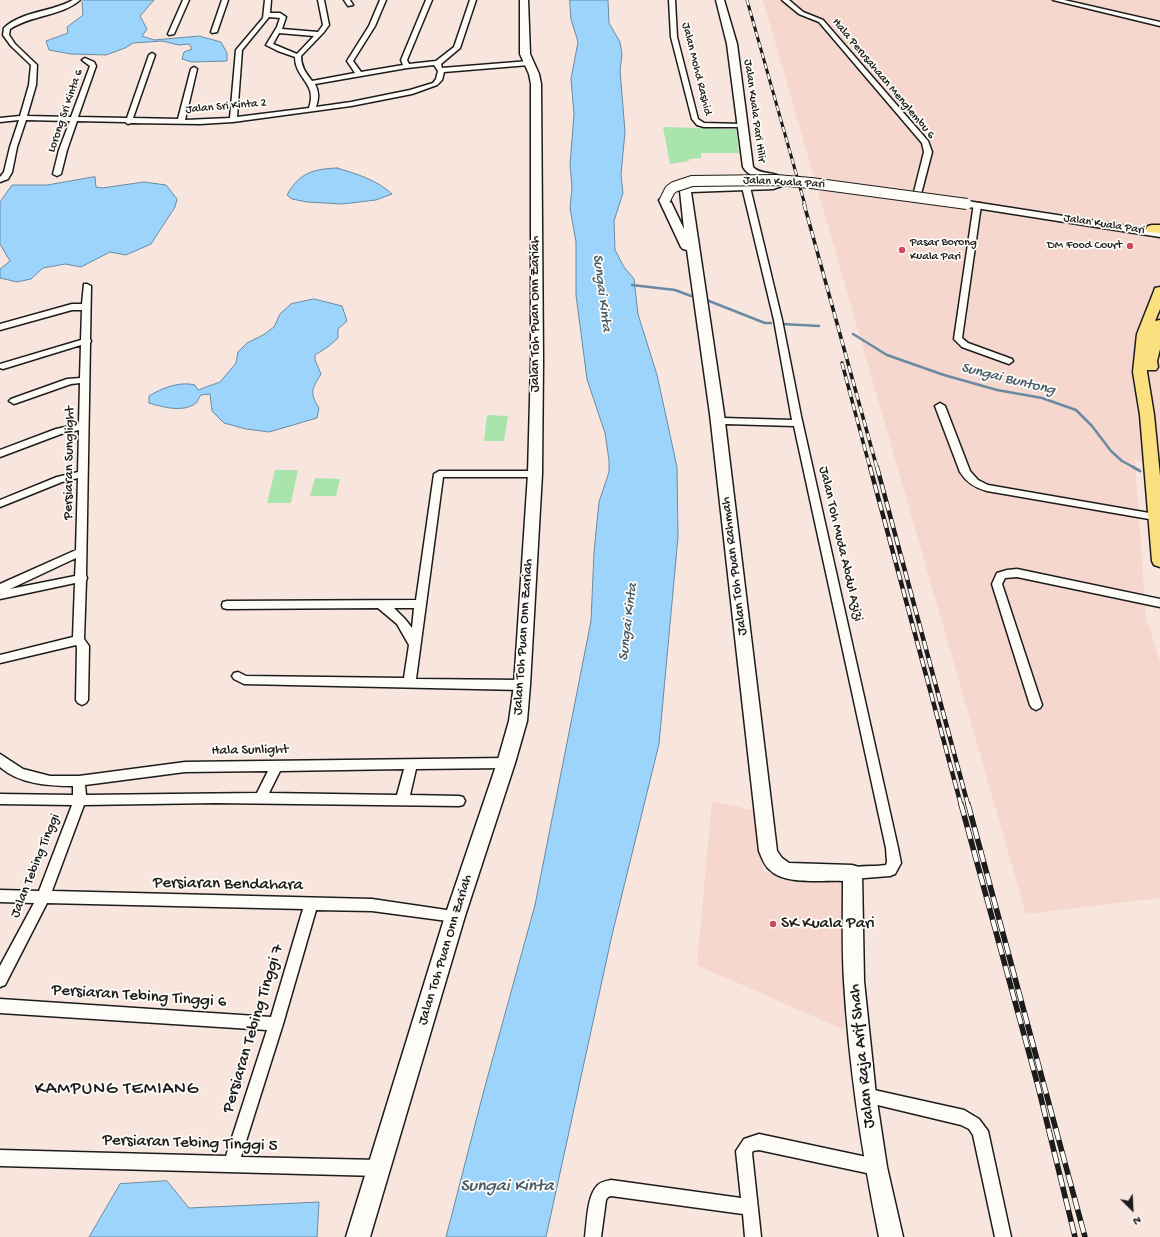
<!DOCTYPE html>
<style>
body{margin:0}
#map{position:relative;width:1160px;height:1237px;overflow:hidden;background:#f8e6de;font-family:"Gochi Hand",sans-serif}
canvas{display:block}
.north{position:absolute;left:1112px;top:1189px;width:40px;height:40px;-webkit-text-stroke:3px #fdfcf7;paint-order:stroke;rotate:156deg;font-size:11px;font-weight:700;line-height:16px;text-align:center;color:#1c1c1c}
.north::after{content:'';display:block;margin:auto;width:14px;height:18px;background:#1c1c1c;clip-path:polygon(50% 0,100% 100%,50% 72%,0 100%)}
</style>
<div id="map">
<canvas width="1160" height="1237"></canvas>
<div class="north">N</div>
</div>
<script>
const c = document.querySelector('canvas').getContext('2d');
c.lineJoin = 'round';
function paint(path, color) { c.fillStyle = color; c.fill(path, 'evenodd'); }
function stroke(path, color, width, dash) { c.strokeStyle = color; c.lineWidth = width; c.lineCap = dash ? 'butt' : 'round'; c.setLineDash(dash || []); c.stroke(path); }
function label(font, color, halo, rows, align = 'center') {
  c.font = font + ' "Gochi Hand",sans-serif'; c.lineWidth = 3.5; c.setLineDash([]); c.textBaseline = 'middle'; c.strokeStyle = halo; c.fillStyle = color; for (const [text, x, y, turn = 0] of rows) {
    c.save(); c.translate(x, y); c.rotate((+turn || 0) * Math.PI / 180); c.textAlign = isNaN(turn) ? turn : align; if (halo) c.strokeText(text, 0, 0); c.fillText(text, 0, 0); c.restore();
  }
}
paint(new Path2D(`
 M763,0h397v473l-25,-14 11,158 14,45v236l-134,16z
 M712,801l41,9 11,62 82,11 -2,147 -147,-65z`), '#f5d7cd');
paint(new Path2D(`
 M663,127l73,2 3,24h-38v5l-12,1v2l-19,3z
 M487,415l21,1 -4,25h-20z
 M275,470h23l-7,33h-24z
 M315,478l25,1 -4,17h-26z`), '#a8e4ab');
const water = new Path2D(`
 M84,0h70l-14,16 7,13 -5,7 12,4 45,-4 22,6 6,11v8l-35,1 -10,-3 2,-7 8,-3 -3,-5 -10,1 -17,-4 -29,2 -8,5 -19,7 -35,-1 -22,-4 -3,-9 22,-8 -1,-6 16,-12 -1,-13z
 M570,0h38l1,23 11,19 2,13 -2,15 5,62 -4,42 2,19 -9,28 1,29 9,17 10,12 4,35 19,61 20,92 1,70 -19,207 -47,191 -66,302h-100l38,-147 51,-185 56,-284 3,-69 5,-50 10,-30v-12l-4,-27 -18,-54 -11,-84v-53l-6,-34 2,-21 -2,-22 4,-51 -3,-35 7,-37 -7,-23z
 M337,168c20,6 40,12 55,26l-16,6 -34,4 -35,-2 -15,-3 -5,-4c12,-22 26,-26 50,-27z
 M95,177l1,10 6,1 42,-6 22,3 11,14 -2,8 -24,37 -25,11 -16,-3 -29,15 -16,-3 -22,4 -12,11 -14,3 -17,-4v-9l10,-8 -10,-17v-42l12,-17h35z
 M314,299l28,7 5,15 -9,8v9l-9,8 -14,9v5l6,14c-9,15 -12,18 -2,34l-2,10 -48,14 -23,-3 -22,-6 -12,-12 -2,-17 -9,1c-2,2 -3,6 -5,8 -12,10 -34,4 -47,0v-7c13,-8 31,-15 46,-11l3,5 22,-8 16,-19 2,-11 9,-9 16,-8 11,-8 6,-13 11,-10z
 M167,1181l22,27 130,-6 -2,35h-228l31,-53z`);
paint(water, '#9cd4fc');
stroke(water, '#698aa2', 1);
stroke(new Path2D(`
 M632,285l43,5 16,6
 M709,301l56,22h6
 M783,324l36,2
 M853,334l34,21 57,20 53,15 45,8 34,12 16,16 19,25 11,10 13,7`), '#698aa2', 2.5);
stroke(new Path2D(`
 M1133,467l7,4`), '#698aa2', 3);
const street = new Path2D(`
 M73,0h7c-18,16 -49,15 -70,29l-1,6 6,9 22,21 -1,20 -9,31 44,1 19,-51 -8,-6 3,-2 9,4 2,4 -18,51 49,1 22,-63 3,-2 3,2 -22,63 45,1 13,-50 3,-2 3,2 -12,51 45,-2 6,-68 27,-32 2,-18h6l-1,13h10l6,4 -4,12 36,3 5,-7 -5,-25h6l5,25 -5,7 -23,24c0,11 5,17 11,25l43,-8 -8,-12 22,-35 11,-26h6l-11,26 -22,35 8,11 42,-7 -2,-5 25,-60h6l-25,60 2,4 27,-3 18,-14 16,-47h6l-16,48 -19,16 1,4 87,-7 3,2 -3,2 -85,7 -2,8 -5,5 -25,9 -61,12 -118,16 -33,2 -69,-1 -3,1 -3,-2 -48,-1 -10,29 -6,24 -4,2 -4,-2 6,-24 11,-29 -44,-1 -9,27 -5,25 -4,7 -8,3v-5l4,-5 6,-25 9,-27 -19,2v-4l20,-2 9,-31 2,-20 -20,-19 -8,-11 1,-7c18,-17 48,-16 69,-28zM269,17l11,1 -3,9 -11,18 12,6 17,6c0,22 23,26 14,51l-72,9 5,-67zM279,33l35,3 -17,18 -24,-10zM434,65l4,6 -2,8 -3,4 -23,7 -59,12 -35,5c3,-9 3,-15 -1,-23l92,-16z
 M183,0h6l-15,34 -5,1 -1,-1z
 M222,0h6l-11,32 -5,1 -1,-1z
 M344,0h6l3,5 -5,1z
 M669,0h6l2,37 21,82 6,4 38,1 3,2 -1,1h-40l-7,-2 -5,-6 -21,-82z
 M782,0h7l14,12 20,8 105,121 4,11 -11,42h-3l-4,-2 10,-40 -2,-9 -103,-121 -20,-8z
 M1053,0h11l96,22v4z
 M743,185h6l1,2 32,133 19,96 97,432 3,15 -6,11 -5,2 -38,3 -5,-2 -2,-4 2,-4c12,-4 26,-2 39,-4l1,-3 -1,-14 -92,-422 -68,-2 -8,3 -5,-3 11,-6 68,2 -18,-100 -32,-133z
 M974,203h6l1,2 -19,133 6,5 44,16 1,2 -4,3 -47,-17 -8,-8z
 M84,284h3l4,2 -1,53 1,2 -1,2 -4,232 1,3 -1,3 -2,58 5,7 -1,54 -2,3 -4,2 -4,-2 -2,-3 1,-53 -1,-2 -76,18v-8l73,-18 2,-54 -75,16v-15l76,-34 2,-72 -16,4 -62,25v-7l57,-23 21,-5 1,-42 -18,4 -61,23v-7l56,-21 23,-5 1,-41 -9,1 -57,20 -5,-3 2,-2 56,-20 13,-1 1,-33 -78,24 -3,-1v-4l81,-24 1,-30h-10l-72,20v-6l72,-20h10zM76,558l-1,18 -65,13z
 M940,403l5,3 25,65 8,9 10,5 167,29 4,1 1,2 -5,3 -168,-29c-12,-3 -20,-8 -27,-19l-25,-66z
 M439,471h96l5,3 -5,3h-92l-27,202 106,1 4,2 2,3 -2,3 -4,2 -278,-6 -10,-5 -2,-3 2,-3 4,-1 8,4 158,2 5,-33 -12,-21 -19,-16 -151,1 -4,-1 -1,-3 1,-3 4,-1 189,-1 18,-126zM394,608h20l-2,20 -7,-9z
 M1017,569l143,30v8l-143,-30 -12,1 -3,6 40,121 -2,3 -4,2 -4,-2 -2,-3 -38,-121 5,-11 10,-3z
 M0,754l23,15 27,7h29l106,-14 321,-4 4,1 2,4 -2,4 -4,1 -90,1 -6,26 49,1 4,1 2,4 -2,4 -4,1 -244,-3 -131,2 -32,86 320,8 88,13 2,4 -2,4 -5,2 -83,-11 -56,-1 -33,114 -42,133 138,3 5,3 3,5 -3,5 -5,3 -379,-10v-16l226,6 41,-126 -267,-17v-14l271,18 32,-108 -256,-6 -42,82 -5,2v-21l34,-63 -34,-1v-12l39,1 33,-86 -72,-1v-10l73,1v-9c-24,0 -54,-2 -73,-19zM404,769l-7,26 -128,-2 11,-22zM268,771l-11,22 -171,2 -1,-10 100,-13z
 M865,1088l99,22 15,9 9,12 23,106h-16l-22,-102 -4,-6 -8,-4 -96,-23 -5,-2 -2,-5 2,-5z
 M759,1134l117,25 5,3 3,5 -3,5 -5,3 -117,-25 -6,1 -1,2 9,84h-16l-2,-23 -132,-18 -3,1 -2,3 -5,37h-16c2,-14 2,-41 12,-51 3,-4 9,-5 14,-6l130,18 -5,-47 8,-12z`);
const secondary = new Path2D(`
 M520,0h8l2,54 9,20 2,10 2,278 -1,112 -12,211 -3,36 -12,42 -50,153 -95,321h-24l99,-321 52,-153 12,-42 5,-36 14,-211 3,-112v-278l-2,-10 -9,-20z
 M716,0h8l13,44 16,123c8,9 23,3 31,13l-2,6 -9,3 -82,3 33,222 53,437 5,7 7,5 63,2 7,2 3,6 2,108 12,114 11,72 16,70h-24c-17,-84 -30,-169 -35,-256 -2,-33 -1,-67 -1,-100 -20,-1 -59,4 -73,-11 -6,-5 -8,-12 -11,-19l-49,-437 -23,-164 -4,-1 -2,-2 -22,-47 2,-2h8l15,31 -4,-38c10,-14 74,-5 93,-9 -4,-7 -21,0 -30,-15l-16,-123z
 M967,201l193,30v6l-197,-31 -2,-2z`);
const primary = new Path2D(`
 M1152,225h8v8l-12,-1 -2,-3 2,-3z
 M1160,287v22l-5,12 5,-1v29l-3,12 1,6 -2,3h-9v2l7,43 6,61v91l-6,-2 -2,-4 -12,-146 -7,-43 4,-38 17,-43 1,-3z`);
stroke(street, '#1c1c1c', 3);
stroke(secondary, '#1c1c1c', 3);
stroke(primary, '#1c1c1c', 3);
paint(street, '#fdfcf7');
paint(secondary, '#fdfcf7');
paint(primary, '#fbe080');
const railFar3 = new Path2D(`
 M747,0l58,205`);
const railFar2 = new Path2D(`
 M804,204l73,264
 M842,363l28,105`);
const railFar1 = new Path2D(`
 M870,467l91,338
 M877,467l91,338`);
const rail = new Path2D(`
 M961,804l77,282 37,151
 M968,804l117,433`);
stroke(railFar3, '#1c1c1c', 3);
stroke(railFar2, '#1c1c1c', 3.5);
stroke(railFar1, '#1c1c1c', 4.5);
stroke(rail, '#1c1c1c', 5.5);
stroke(railFar3, '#fdfcf7', 2, [5.5]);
stroke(railFar2, '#fdfcf7', 2.5, [7]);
stroke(railFar1, '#fdfcf7', 3, [9]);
stroke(rail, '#fdfcf7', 4, [12]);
const secondaryBridge = new Path2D(`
 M665,200l5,-10 4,-3 18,-6 84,-1 35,3 156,21`);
stroke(secondaryBridge, '#1c1c1c', 12, []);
stroke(secondaryBridge, '#fdfcf7', 10);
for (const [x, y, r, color] of [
 [1130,246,4,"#d1495b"],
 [902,250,4,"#d1495b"],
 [773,924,4,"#d1495b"]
]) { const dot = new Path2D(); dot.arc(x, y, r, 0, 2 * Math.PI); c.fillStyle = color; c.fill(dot); stroke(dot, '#fdfcf7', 1.5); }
label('12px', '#1c1c1c', '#fdfcf7', [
 ["Jalan Mohd Rashid",696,69,76],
 ["Hala Perusahaan Menglembu 6",883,79,50],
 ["Jalan Sri Kinta 2",226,107,-5],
 ["Lorong Sri Kinta 6",66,111,-71],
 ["Jalan Kuala Pari Hilir",754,111,82],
 ["Jalan Kuala Pari",784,183,3],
 ["Jalan Kuala Pari",1104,225,9]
]);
label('12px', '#1c1c1c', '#fdfcf7', [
 ["Pasar Borong",910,243],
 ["Kuala Pari",910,257],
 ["DM Food Court",1122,246,"right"]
], 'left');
label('14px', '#1c1c1c', '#fdfcf7', [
 ["Jalan Toh Puan Onn Zariah",536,314,-90],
 ["Persiaran Sunglight",70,463,-89],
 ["Jalan Toh Muda Abdul Azizi",840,544,77],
 ["Jalan Toh Puan Rahmah",735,566,-97],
 ["Jalan Toh Puan Onn Zariah",524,637,-86],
 ["Hala Sunlight",250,751,-1],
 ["Jalan Tebing Tinggi",36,866,-68],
 ["Jalan Toh Puan Onn Zariah",446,950,-73]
]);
label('italic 15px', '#495c6a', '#fdfcf7', [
 ["Sungai Kinta",601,293,83],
 ["Sungai Buntong",1008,380,14],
 ["Sungai Kinta",629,622,-83]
]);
label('17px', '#1c1c1c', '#fdfcf7', [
 ["Persiaran Bendahara",228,885,1],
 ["Persiaran Tebing Tinggi 6",139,997,4],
 ["Persiaran Tebing Tinggi 7",254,1029,-73],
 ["Jalan Raja Arif Shah",863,1056,-96],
 ["Persiaran Tebing Tinggi 5",190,1144,2]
]);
label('17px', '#1c1c1c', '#fdfcf7', [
 ["SK Kuala Pari",781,924]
], 'left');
c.letterSpacing = '1px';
label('18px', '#1c1c1c', '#fdfcf7', [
 ["KAMPUNG TEMIANG",117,1090]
]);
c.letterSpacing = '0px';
label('italic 18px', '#495c6a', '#fdfcf7', [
 ["Sungai Kinta",507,1187]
]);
</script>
